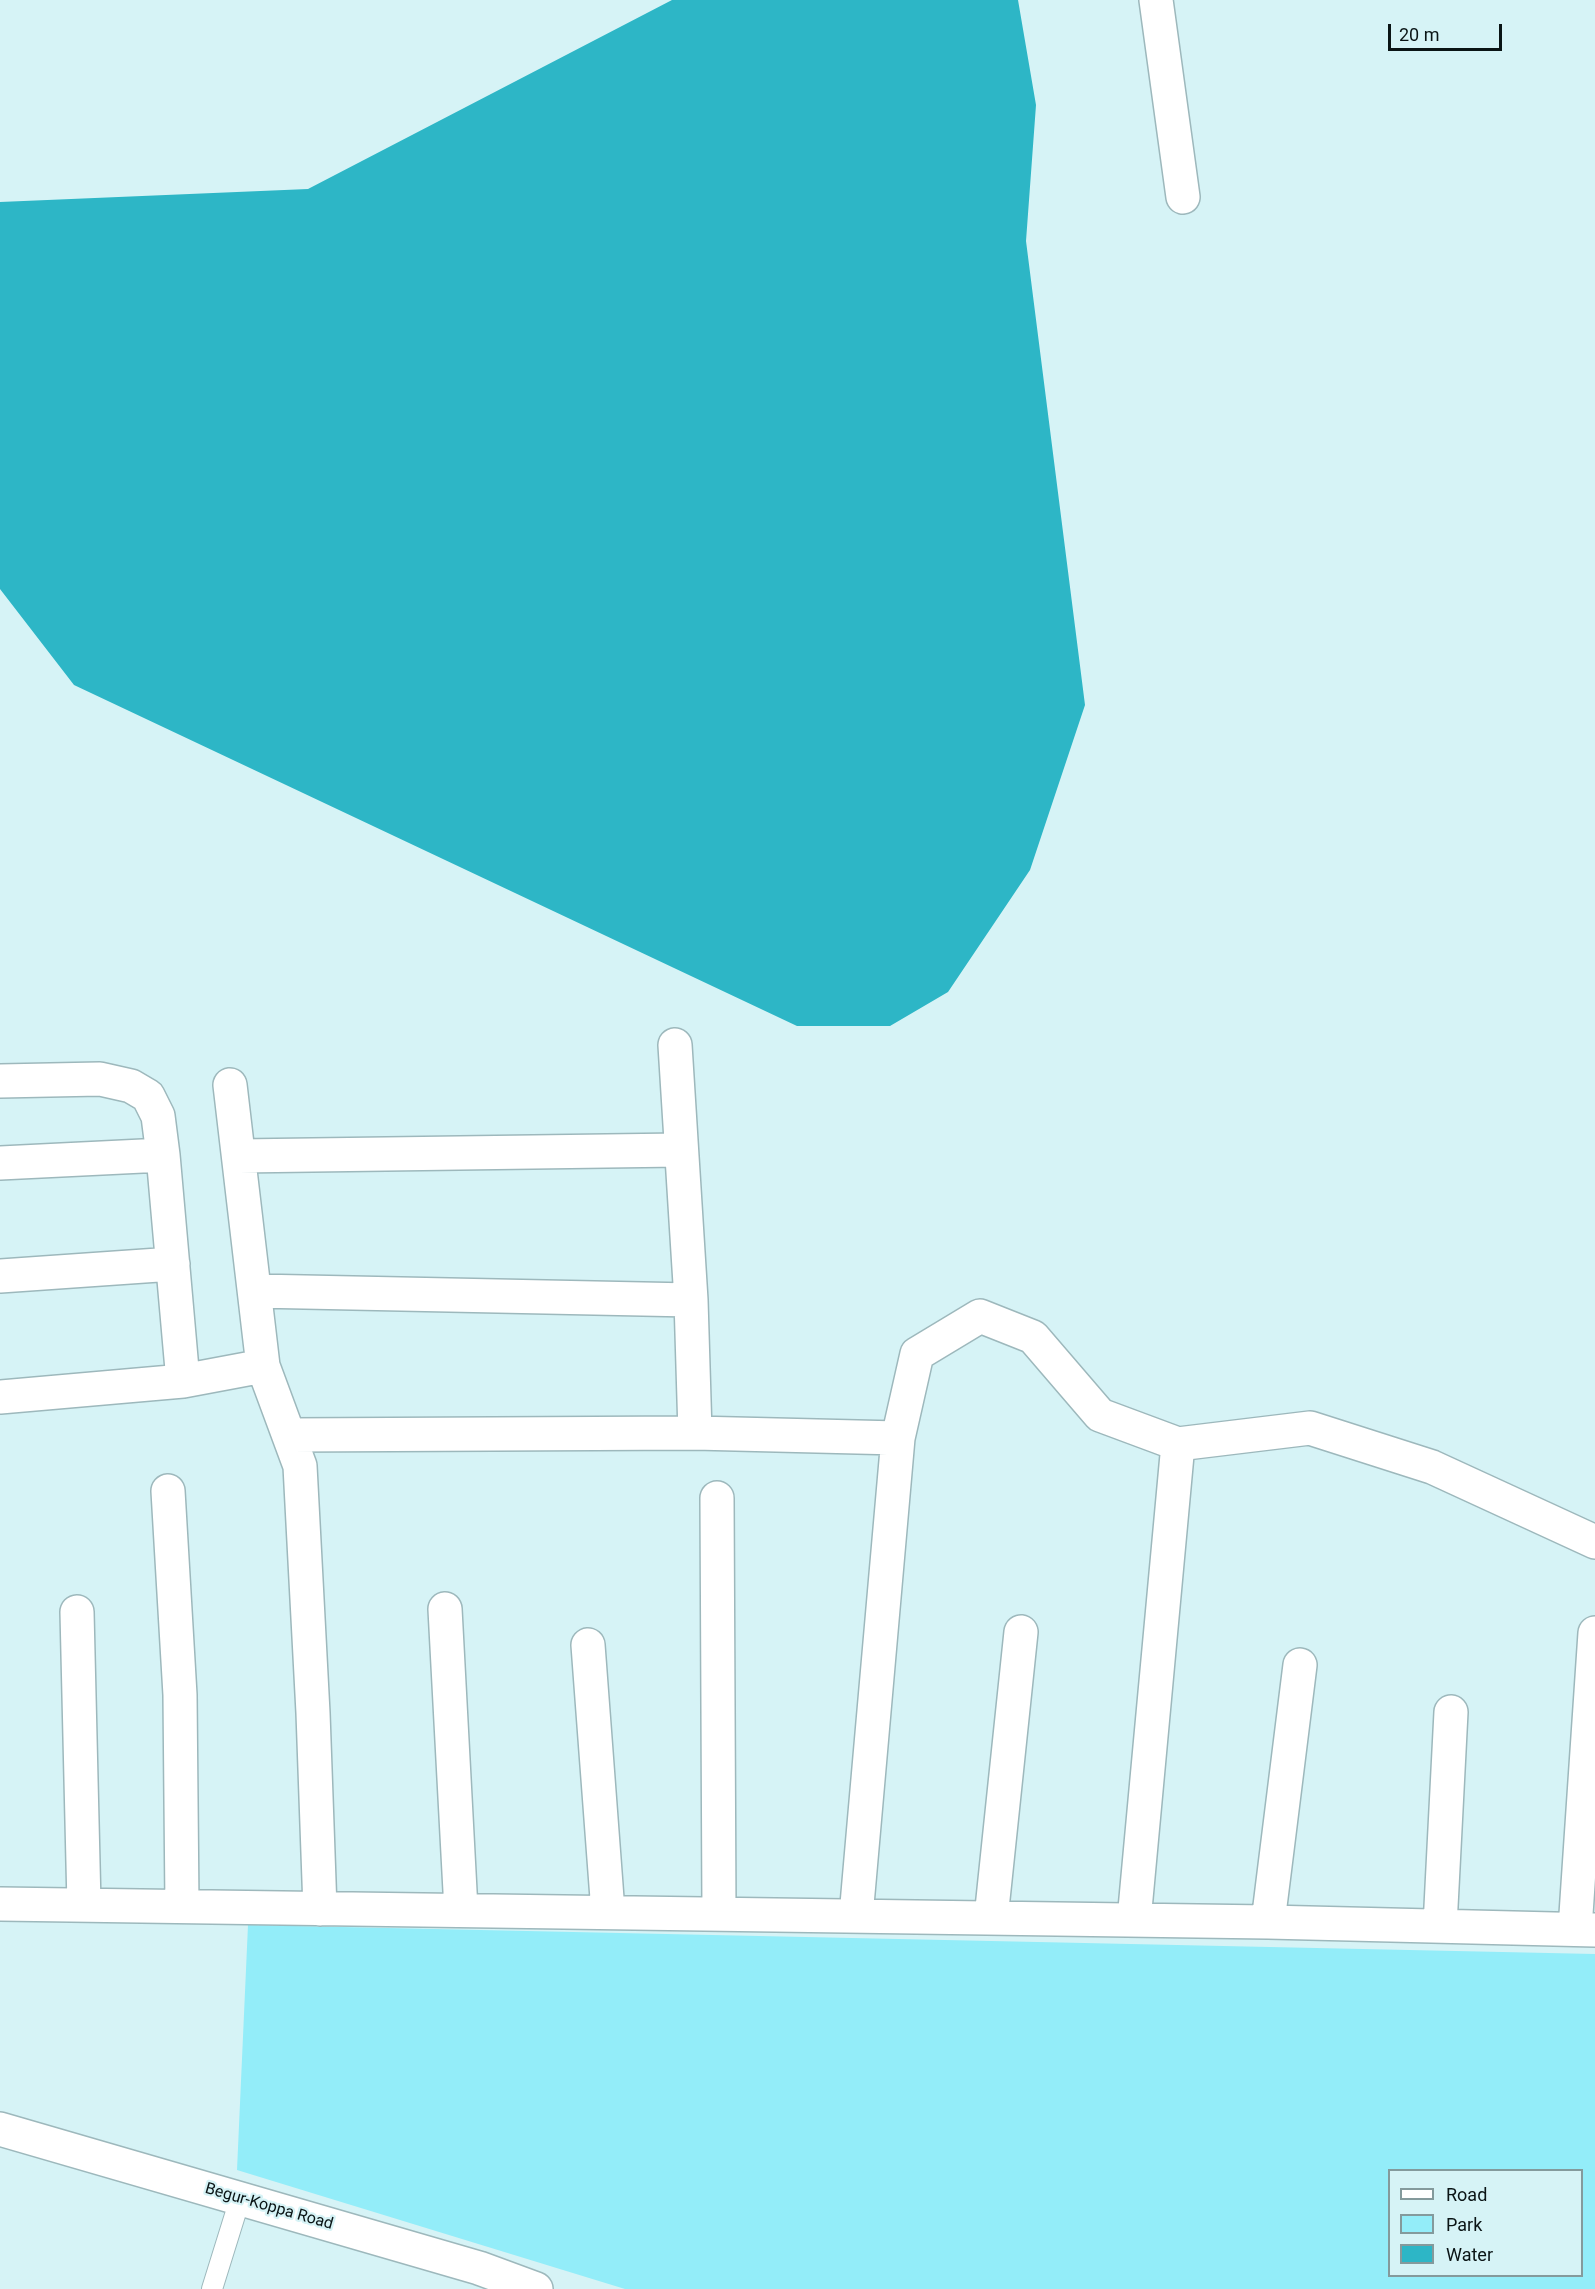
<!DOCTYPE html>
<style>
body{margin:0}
#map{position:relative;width:1595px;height:2289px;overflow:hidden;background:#d6f3f6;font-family:Roboto,sans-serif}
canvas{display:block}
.legend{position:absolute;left:1388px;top:2169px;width:195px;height:108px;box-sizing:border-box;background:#d6f3f6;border:2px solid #849a9c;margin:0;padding:8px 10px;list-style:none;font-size:18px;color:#0a1415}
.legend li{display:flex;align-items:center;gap:12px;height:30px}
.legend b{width:30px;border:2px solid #849a9c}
.scale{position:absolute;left:1388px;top:24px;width:114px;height:27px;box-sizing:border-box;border:3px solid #0a1415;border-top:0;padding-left:8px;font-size:18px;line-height:21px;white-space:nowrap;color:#0a1415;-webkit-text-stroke:4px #d6f3f6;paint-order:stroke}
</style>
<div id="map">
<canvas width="1595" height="2289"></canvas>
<ul class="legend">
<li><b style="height:8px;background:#fff"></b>Road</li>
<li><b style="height:16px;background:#93edf9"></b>Park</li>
<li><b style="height:16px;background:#2db6c6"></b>Water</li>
</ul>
<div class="scale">20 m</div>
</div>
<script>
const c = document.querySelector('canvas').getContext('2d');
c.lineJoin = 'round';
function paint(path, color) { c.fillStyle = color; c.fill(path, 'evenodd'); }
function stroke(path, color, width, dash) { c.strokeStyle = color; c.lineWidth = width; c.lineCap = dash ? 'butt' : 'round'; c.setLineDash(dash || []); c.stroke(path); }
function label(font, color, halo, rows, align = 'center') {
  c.font = font + ' Roboto,sans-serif'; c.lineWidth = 4.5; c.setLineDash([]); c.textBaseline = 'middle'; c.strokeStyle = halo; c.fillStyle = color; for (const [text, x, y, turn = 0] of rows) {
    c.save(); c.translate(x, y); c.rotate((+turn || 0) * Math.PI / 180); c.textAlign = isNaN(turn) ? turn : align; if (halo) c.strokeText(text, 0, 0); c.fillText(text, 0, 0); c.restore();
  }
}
paint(new Path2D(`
 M248,1925l1347,29v335h-970l-388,-119zM1390,2170h192v106h-192z`), '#93edf9');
paint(new Path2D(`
 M672,0h346l18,105 -10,136 59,464 -55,165 -82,122 -58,34h-93l-723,-341 -74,-96v-387l308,-13z`), '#2db6c6');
const service = new Path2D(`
 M212,2289l28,-90`);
const minor = new Path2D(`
 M1156,0l27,197
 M675,1045l16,255 4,133
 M0,1081l100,-2 31,7 17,10 10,20 5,39 20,226
 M230,1085l33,281 37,100 13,247 7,196
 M239,1156l441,-6
 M0,1163l163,-8
 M0,1276l173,-12
 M256,1291l435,9
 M0,1397l183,-16 80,-15
 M291,1435l404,-2 203,5 19,-84 63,-38 53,21 67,78 78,29 132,-16 122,39 163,75
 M168,1491l12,204 2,211
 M717,1498l2,416
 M445,1609l16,301
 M77,1612l7,293
 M588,1645l20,267
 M0,1904l1268,18 327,8
 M856,1916l42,-478
 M991,1918l30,-286
 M1134,1920l44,-476
 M1268,1922l32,-257
 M1440,1926l11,-214
 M1575,1929l20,-296`);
const secondary = new Path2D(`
 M0,2129l479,139 57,21`);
stroke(service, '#9db8bc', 22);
stroke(minor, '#9db8bc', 36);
stroke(secondary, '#9db8bc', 36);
stroke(service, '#fff', 20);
stroke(minor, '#fff', 33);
stroke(secondary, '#fff', 33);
label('16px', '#0a1415', '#d6f3f6', [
 ["Begur-Koppa Road",269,2207,16]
]);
</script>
